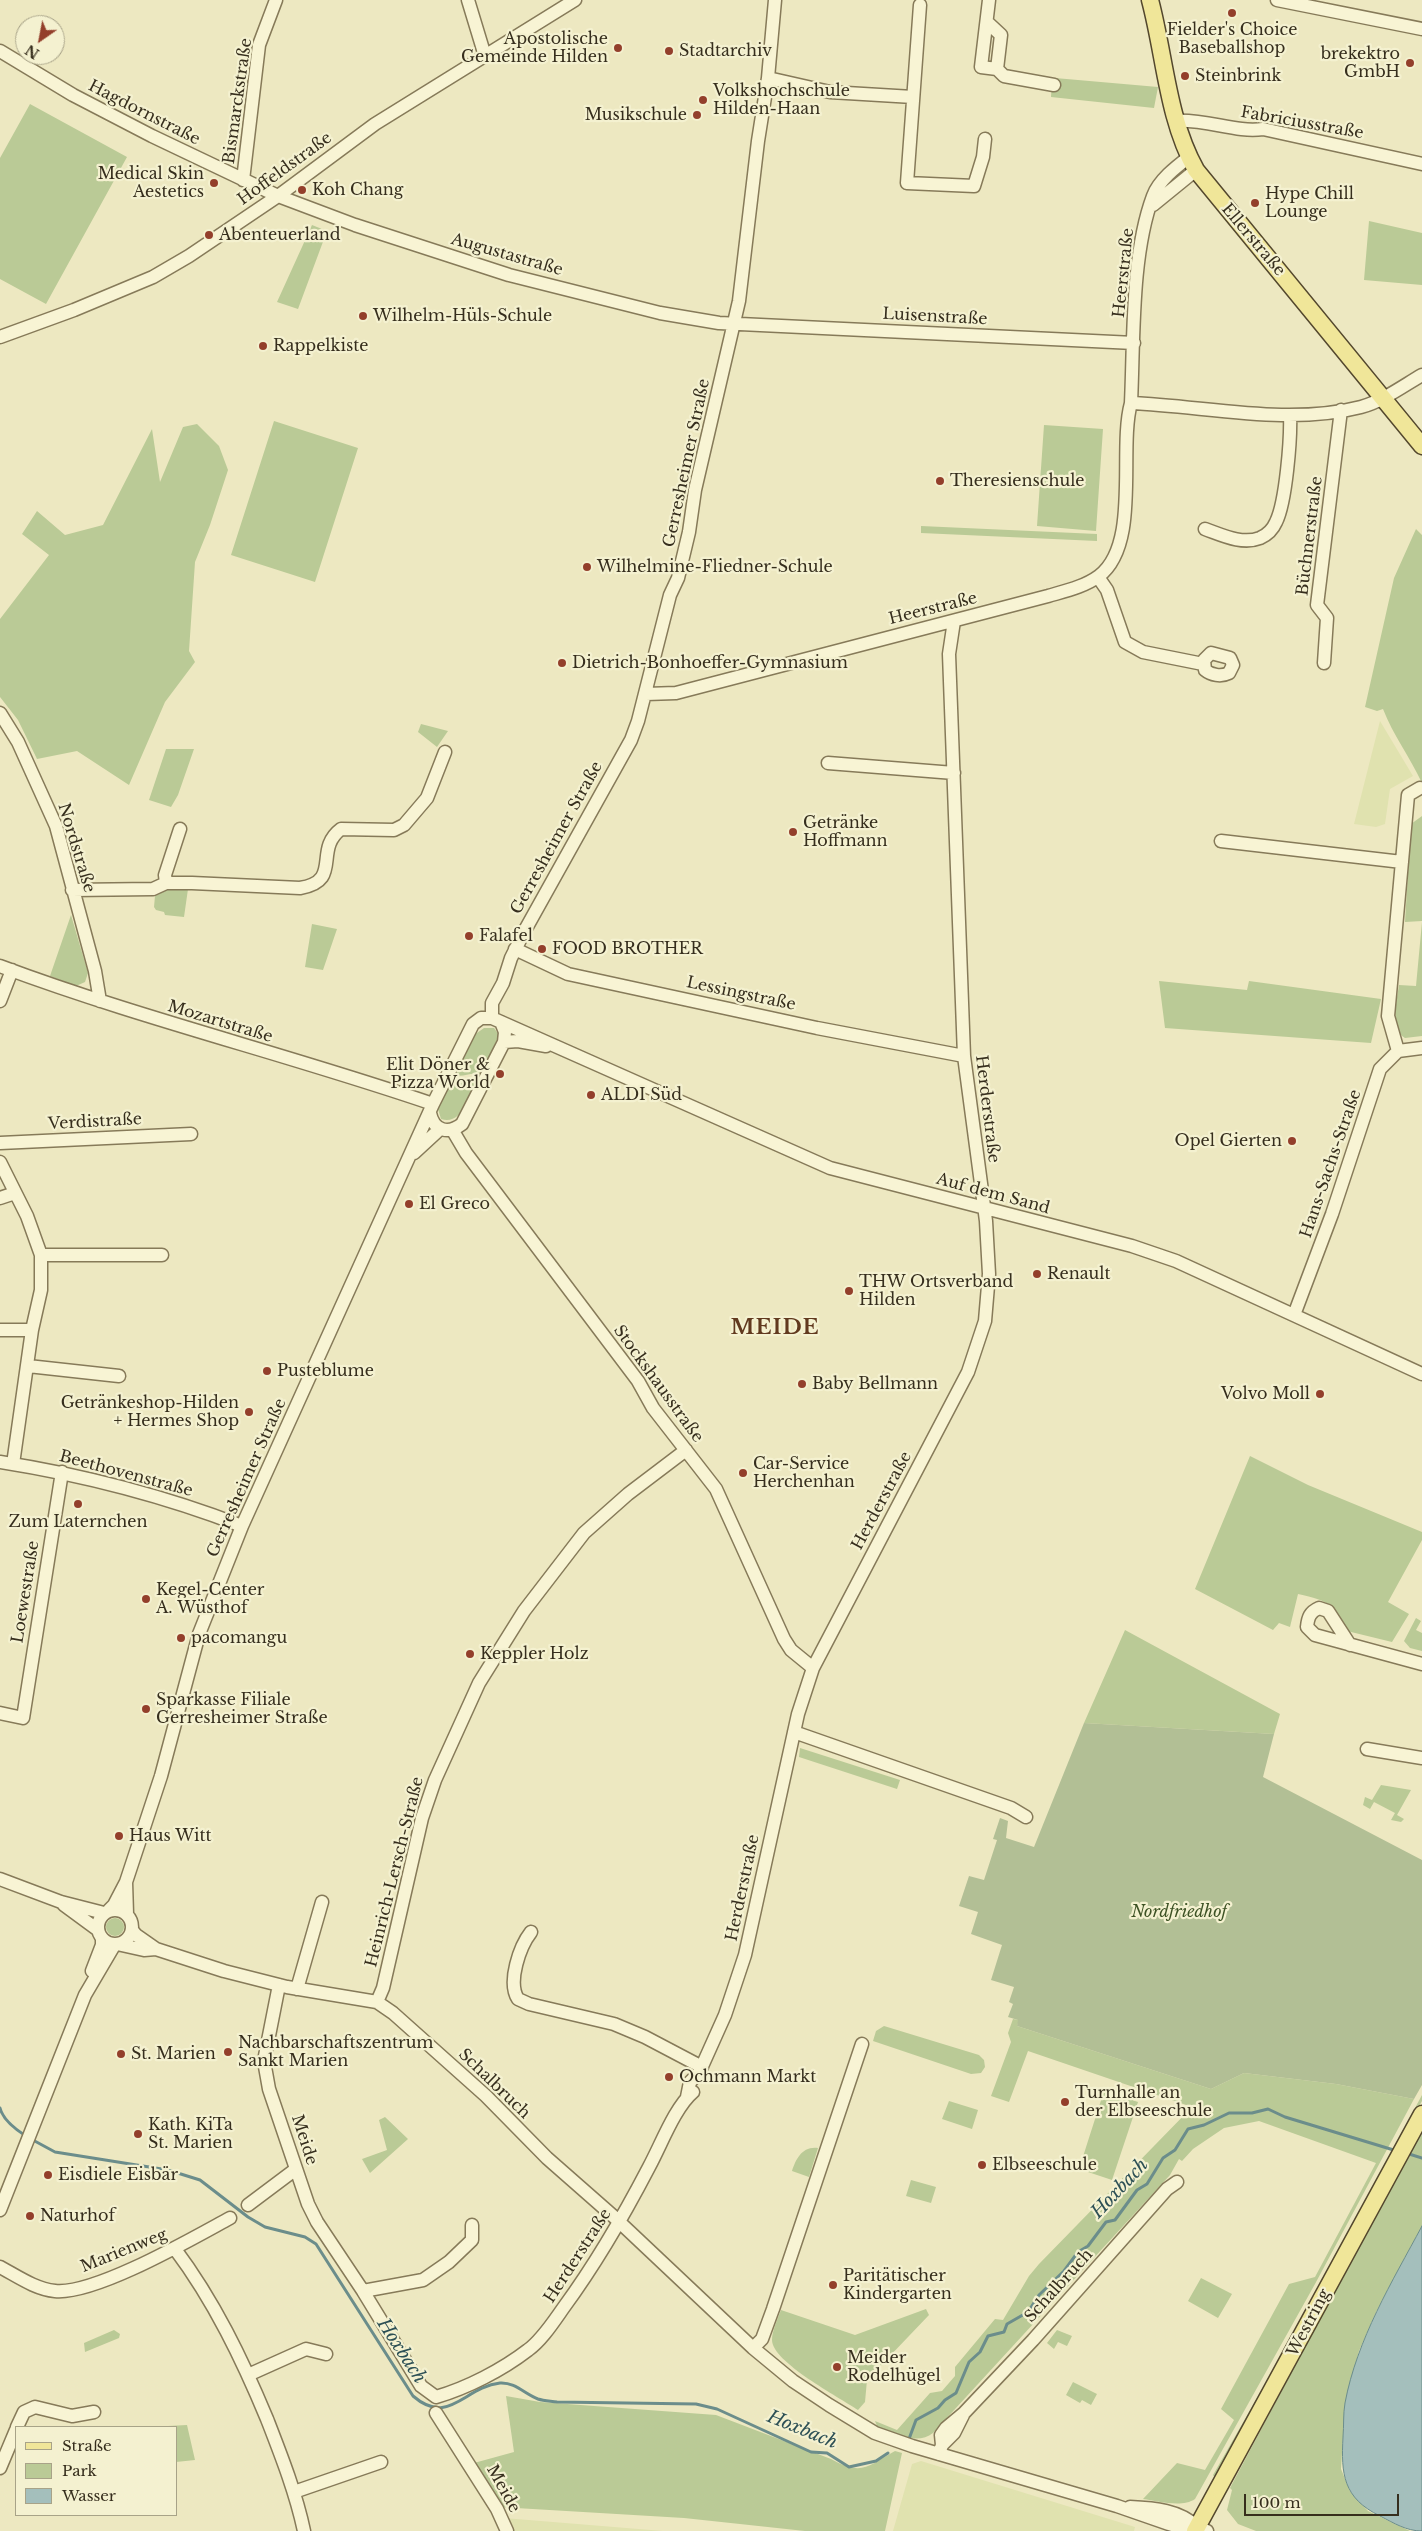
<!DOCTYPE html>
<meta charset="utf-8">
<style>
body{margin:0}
#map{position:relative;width:1422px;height:2531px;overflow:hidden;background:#ede8c1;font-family:"Libre Baskerville",serif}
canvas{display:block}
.legend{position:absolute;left:15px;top:2426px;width:162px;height:90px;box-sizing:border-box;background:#f4f1d0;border:1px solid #a8a388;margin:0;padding:6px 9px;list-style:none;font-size:15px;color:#362e1d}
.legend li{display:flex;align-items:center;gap:10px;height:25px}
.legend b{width:25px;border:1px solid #a8a388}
.north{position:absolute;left:15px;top:15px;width:50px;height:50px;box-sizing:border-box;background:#f4f1d0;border:1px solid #a8a388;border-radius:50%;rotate:213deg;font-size:14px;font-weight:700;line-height:20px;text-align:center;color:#362e1d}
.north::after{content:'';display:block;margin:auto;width:18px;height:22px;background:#933f2b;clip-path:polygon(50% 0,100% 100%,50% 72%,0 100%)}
.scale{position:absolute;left:1244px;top:2494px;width:155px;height:22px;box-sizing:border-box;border:2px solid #362e1d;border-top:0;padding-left:6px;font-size:15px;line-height:18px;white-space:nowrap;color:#362e1d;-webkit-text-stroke:4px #f4f1d0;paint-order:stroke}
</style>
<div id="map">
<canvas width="1422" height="2531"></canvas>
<ul class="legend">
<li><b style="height:6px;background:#f0e699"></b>Straße</li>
<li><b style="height:14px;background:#baca96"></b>Park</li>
<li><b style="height:14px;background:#a4bfbc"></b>Wasser</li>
</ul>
<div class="north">N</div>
<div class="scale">100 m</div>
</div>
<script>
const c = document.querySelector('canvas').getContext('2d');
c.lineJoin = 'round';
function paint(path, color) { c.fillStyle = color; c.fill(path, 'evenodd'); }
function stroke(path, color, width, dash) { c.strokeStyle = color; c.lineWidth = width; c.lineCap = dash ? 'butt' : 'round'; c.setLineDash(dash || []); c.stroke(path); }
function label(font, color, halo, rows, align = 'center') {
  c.font = font + ' "Libre Baskerville",serif'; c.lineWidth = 4.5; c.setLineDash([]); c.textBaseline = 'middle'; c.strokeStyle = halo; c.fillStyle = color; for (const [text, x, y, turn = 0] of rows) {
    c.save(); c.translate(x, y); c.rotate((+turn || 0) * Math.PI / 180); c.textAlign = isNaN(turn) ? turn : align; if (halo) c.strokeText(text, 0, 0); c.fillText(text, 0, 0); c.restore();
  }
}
paint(new Path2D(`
 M1380,721l33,55 -23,13 -5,35 -9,3 -22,-3z
 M921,2461l214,66 -1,4h-241l19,-67z
 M504,2518l159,13h-153z`), '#e0e2af');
paint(new Path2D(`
 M1055,78l103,9 -4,21 -103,-11 1,-18z
 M30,104l97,53 -81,147 -46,-25v-121z
 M1369,221l53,12v52l-58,-5z
 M312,225l15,6 -29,78 -21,-7z
 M274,421l84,27 -43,134 -84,-27z
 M197,424l22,22 9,24 -18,55 -15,37 -6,89 6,11 -30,40 -36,83 -52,-34 -40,8 -19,-39 -18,-23v-78l49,-64 -27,-21 15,-23 28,24 38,-10 49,-96 8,53 23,-55z
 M1044,425l59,4 -7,102 -59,-5z
 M921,526l176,8v7l-176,-8z
 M1416,529l6,6v248c-12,-26 -29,-48 -39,-74l-6,2 -12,-4 29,-129z
 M421,724l27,7 -11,16 -19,-15z
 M166,749h28l-16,46 -7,12 -22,-7z
 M1422,816v105l-17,1 6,-98z
 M183,888l5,1 -4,28 -19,-2 -1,-3 -8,-2 -2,-3 1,-11 14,-7z
 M71,915l17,58 -3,9 -9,4 -26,-10z
 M1422,922v114l-17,2c-16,-9 -8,-38 -6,-53l17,1z
 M312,924l25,5 -14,41 -18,-3z
 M1159,981l88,9 2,-9 132,18 -10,44 -206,-15z
 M484,1028h10l5,7 -18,40c-10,-4 -17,3 -27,0l20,-40z
 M472,1079l6,2c-8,14 -16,45 -37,38l-3,-10 14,-28 10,2z
 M1250,1456l58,29 114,47v8l-34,62 21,12 -17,28 -45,-11c-14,-27 -17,-30 -49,-37l-8,33 -11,-4 -6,7 -78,-41z
 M1416,1618l5,3 -5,9 6,3v18l-12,-3 -6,-7z
 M1125,1630l155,84 -6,20 -190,-11z
 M800,1748l100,32 -3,9 -98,-32z
 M1381,1785l30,5 -14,25 7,4 -3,3 -10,-2 4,-7 -21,-11 -4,7 -7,-4 2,-8 7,3z
 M106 1927a9 9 0 1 1 18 0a9 9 0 1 1-18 0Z
 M1013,2019l6,1 -2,6 194,63 33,-16 92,11 78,15 -99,185 -120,215c-13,9 -37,2 -52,0l34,-36 28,7 29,-50 -13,-11 68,-125 26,-7 61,-114 -117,-42 -35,7 -31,21 -11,12 -3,-2 -9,16 -237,258c-16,13 -39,0 -56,-7l-2,-5 22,9 33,-37 12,-2 13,-15v-9l40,-48 8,1 26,-44 10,-12 153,-157 -164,-56 -19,51 -18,-6 20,-54 -3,-9z
 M884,2026l95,29 5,5 1,7 -4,6 -10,1 -98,-33 3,-10z
 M1104,2091l34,11 -26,78 -33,-11z
 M1422,2095v6l-207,377 -2,-3 76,-133z
 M949,2101l29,9 -6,19 -30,-10z
 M385,2117l23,22 -38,34 -8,-14 25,-9 -8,-30z
 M1422,2126v100l-45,84 -18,41 -14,53 -4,65 9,22 18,20 42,20h-154l-18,-7 -11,-14 5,-20 -2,-2z
 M818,2148l-9,29 -17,-6c4,-12 10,-25 26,-23z
 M911,2180l25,7 -5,16 -25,-7z
 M1201,2278l31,16 -14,24 -30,-17z
 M926,2309l3,6 -62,65 -2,22 -7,8c-19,-13 -86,-48 -86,-70 0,-9 6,-22 9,-30l74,25z
 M114,2330l6,4 -1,4 -34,14 -1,-9z
 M1057,2330l15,6 -5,10 -9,-4 -4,7 -7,-6z
 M1073,2382l24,12 -6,11 -9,-5 -2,3 -14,-8z
 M506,2396l34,6 176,13 115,44c31,17 36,8 64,-8l7,2 -17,78h-80l-121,-13 -185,-11 -25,-44 40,-11z
 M187,2425l8,35 -19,2v-35h-27z`), '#baca96');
paint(new Path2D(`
 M1084,1723l190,11 -11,43 159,83v225l-8,14 -78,-15 -92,-11 -33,16 -194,-63 1,-6 -10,-3 5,-13 -4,-2 5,-15 -23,-7 11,-35 -31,-11 7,-22 -19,-6 10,-30 15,4 13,-40 -4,-1 7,-21 8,3 -2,17 28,9z`), '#b2bf95');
const water = new Path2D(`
 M1422,2226v305c-16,0 -28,-8 -42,-15 -37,-18 -39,-42 -37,-79 1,-11 0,-23 2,-34 12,-64 47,-121 77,-177z`);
paint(water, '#a4bfbc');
stroke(water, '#6b8d8b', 1);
stroke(new Path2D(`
 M0,2108c3,12 15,21 26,28
 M31,2139l24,13 113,18 32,10 48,37 17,10 40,10 11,7 97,152c36,31 51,-9 87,-13 15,-1 25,11 38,16 6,2 13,2 19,3l139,2 21,5 94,43 16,1 22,14 27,-6 12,-8
 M1406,2153l16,5
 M909,2439l7,-19 22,-12 7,-8 11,-7 13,-31 11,-10 8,-16 16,-4 3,-8 21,-12 11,-17 25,-24 14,-19 10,-6 18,-24 9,-2 22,-30 10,-6 16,-26 12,-8 13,-21 16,-4 25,-12h23l16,-4 17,8 112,34`), '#6b8d8b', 3);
const minor = new Path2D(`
 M468,0l17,56
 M1277,0l145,29
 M920,5l-13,178 67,3 9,-29 2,-18
 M987,22l14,13 -4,34 -16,-2 8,-67
 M0,51l73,44 79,41 126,60 77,29 154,50 151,38 59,10 415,20
 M997,69l7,7 50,9
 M768,78l62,14 83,5
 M1176,121c31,-2 60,12 87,8l159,35
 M243,180l16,-135 17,-45
 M1153,205l43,-35
 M0,337l74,-27 79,-33 36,-21 89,-60 97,-72 200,-124
 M1131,403c75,3 156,23 230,4 22,-6 42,-21 61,-32
 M1205,529c17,6 37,16 55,9 7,-3 13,-9 16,-16 10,-20 15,-84 14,-107
 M1098,577l9,13 18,52 18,10 60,12
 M1211,653l19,5 3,7 -4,8c-8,4 -18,2 -24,-3l-1,-10z
 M1324,663l3,-45 -10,-13 24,-195
 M646,694l30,-1 372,-97c17,-5 36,-9 51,-20 42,-32 19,-126 32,-173 3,-65 0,-148 22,-207 6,-16 23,-29 36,-39
 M0,713l18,29 38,84 39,145 5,30
 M828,763l126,10
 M1221,841l181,21
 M166,883l-1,-8 15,-46
 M72,890l81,-1 13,-6h26l108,5c43,-7 13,-38 41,-59l53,1 10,-5 23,-27 18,-46
 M515,949l53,25 249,54 147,28
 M0,966c142,53 290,89 433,138
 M0,1001l12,-31
 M492,1018v-15l11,-20 8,-25 13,-26 107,-192 7,-19 32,-126 8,-17 11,-46 6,-42 44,-189 19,-160 10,-63 7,-78
 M504,1042l14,-1 28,5
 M1398,1051l-10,-35 20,-221 12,-7
 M430,1113c4,19 19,21 32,11l42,-82 1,-10 -4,-10
 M453,1131l13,22 172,228 15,27 63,81 68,150 7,11 22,18
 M0,1143l191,-9
 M414,1153l26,-24
 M0,1162l27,54 14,39v35l-9,40 -19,134
 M0,1198l15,-5
 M41,1255h121
 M1294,1315l38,-101 48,-145 18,-18 24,-3
 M0,1330h32
 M28,1366l91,10
 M0,1462c83,13 164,34 242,64
 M1350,1645l-22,-34 -9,-3c-9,4 -11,9 -12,19l8,8 107,29
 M0,1713l23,5 39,-246
 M794,1732l217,76 15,9
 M1367,1749l55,9
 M0,1879l61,23 43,11
 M126,1882l1,32
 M64,1905l34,25
 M98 1927a17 17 0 1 1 34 0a17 17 0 1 1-34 0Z
 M109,1910l5,-5 12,-23 35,-106 38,-142 43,-108 191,-422 40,-80 8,-6h11l338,150 302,78 44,15 246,113
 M132,1930l4,5 20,14 68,22 63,16 90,15 16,11 93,83 61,62 66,58 140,132 40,33 36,24 46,28 37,13 205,60 52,18 13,4 15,-1 10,4
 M531,1932c-11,14 -24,50 -13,67l11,5 85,20 31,13 57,30
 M117,1944l27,6 12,-1
 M92,1971l10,-26v-7
 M279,1985l-15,76 5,28 39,115 9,18 46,69 58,95 15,11c31,-9 66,-27 92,-47 14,-10 26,-29 36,-43 33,-45 60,-92 85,-140 12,-22 26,-60 44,-75
 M297,1989l25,-87
 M377,2002l6,-14 39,-170 13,-38 44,-97 45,-72 60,-78 44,-39 58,-44
 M687,2097l3,-15 9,-9 26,-58 20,-60 53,-241 15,-46 155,-296 17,-51 4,-47 -3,-53 -22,-165 -15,-402 5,-33
 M248,2205l48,-36
 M0,2210l85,-215 30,-51
 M175,2249c39,52 67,110 92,170 14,36 29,74 37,112
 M0,2267c17,9 35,22 55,24 40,4 138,-53 175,-73
 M363,2291l60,-11 26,-18 23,-22v-15
 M753,2348l9,-9 11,-30 89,-265
 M248,2375l58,-26 20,5
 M436,2413l61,96 10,22
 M17,2427l7,-15 11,-5 37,9 22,-4
 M942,2445l12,-12 9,-18
 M939,2454l3,-9 -1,-10 5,-7 18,-15 69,-73 134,-151 10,-7
 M0,2468l16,-38
 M294,2492l87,-30
 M1130,2507c24,1 50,3 67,20`);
const major = new Path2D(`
 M1150,0c15,56 17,118 46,170l226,276
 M1195,2531l227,-417`);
stroke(minor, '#867a59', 15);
stroke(major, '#53472d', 19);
stroke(minor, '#f8f4d4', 12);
stroke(major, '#f0e699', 16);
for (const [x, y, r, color] of [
 [1232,13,5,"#933f2b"],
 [618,48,5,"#933f2b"],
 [669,51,5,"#933f2b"],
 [1410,63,5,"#933f2b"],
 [1185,76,5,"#933f2b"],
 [703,100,5,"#933f2b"],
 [697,115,5,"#933f2b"],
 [214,183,5,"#933f2b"],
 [302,190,5,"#933f2b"],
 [1255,203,5,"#933f2b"],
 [209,235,5,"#933f2b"],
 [363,316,5,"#933f2b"],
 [263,346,5,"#933f2b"],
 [940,481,5,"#933f2b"],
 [587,567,5,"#933f2b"],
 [562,663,5,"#933f2b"],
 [793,832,5,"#933f2b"],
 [469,936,5,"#933f2b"],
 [542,949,5,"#933f2b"],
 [500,1074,5,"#933f2b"],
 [591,1095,5,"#933f2b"],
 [1292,1141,5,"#933f2b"],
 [409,1204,5,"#933f2b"],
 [1037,1274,5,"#933f2b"],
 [849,1291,5,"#933f2b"],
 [267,1371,5,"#933f2b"],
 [802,1384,5,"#933f2b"],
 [1320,1394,5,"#933f2b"],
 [249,1412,5,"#933f2b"],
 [743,1473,5,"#933f2b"],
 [78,1504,5,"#933f2b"],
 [146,1599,5,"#933f2b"],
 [181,1638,5,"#933f2b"],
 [470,1654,5,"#933f2b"],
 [146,1709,5,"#933f2b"],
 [119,1836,5,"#933f2b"],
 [228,2052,5,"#933f2b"],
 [121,2054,5,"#933f2b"],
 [669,2077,5,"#933f2b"],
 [1065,2102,5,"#933f2b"],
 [138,2134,5,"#933f2b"],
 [982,2165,5,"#933f2b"],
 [48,2175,5,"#933f2b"],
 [30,2216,5,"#933f2b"],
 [833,2285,5,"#933f2b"],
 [837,2367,5,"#933f2b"]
]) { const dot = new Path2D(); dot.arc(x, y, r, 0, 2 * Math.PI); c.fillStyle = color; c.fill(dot); stroke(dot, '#f4f1d0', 2); }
label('16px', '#362e1d', '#f4f1d0', [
 ["Fielder's Choice",1232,30,"center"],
 ["Baseballshop",1232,48,"center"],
 ["Apostolische",608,39,"right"],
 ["Gemeinde Hilden",608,57,"right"],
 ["Stadtarchiv",679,51],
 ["brekektro",1400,54,"right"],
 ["GmbH",1400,72,"right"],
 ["Steinbrink",1195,76],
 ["Volkshochschule",713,91],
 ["Hilden-Haan",713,109],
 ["Musikschule",687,115,"right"],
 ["Medical Skin",204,174,"right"],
 ["Aestetics",204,192,"right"],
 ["Koh Chang",312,190],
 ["Hype Chill",1265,194],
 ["Lounge",1265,212],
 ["Abenteuerland",219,235],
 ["Wilhelm-Hüls-Schule",373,316],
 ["Rappelkiste",273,346],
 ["Theresienschule",950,481],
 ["Wilhelmine-Fliedner-Schule",597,567],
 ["Dietrich-Bonhoeffer-Gymnasium",572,663],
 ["Getränke",803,823],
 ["Hoffmann",803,841],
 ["Falafel",479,936],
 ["FOOD BROTHER",552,949],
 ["Elit Döner &",490,1065,"right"],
 ["Pizza World",490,1083,"right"],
 ["ALDI Süd",601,1095],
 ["Opel Gierten",1282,1141,"right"],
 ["El Greco",419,1204],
 ["Renault",1047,1274],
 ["THW Ortsverband",859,1282],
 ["Hilden",859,1300],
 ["Pusteblume",277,1371],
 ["Baby Bellmann",812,1384],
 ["Volvo Moll",1310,1394,"right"],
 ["Getränkeshop-Hilden",239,1403,"right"],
 ["+ Hermes Shop",239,1421,"right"],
 ["Car-Service",753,1464],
 ["Herchenhan",753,1482],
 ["Zum Laternchen",78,1522,"center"],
 ["Kegel-Center",156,1590],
 ["A. Wüsthof",156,1608],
 ["pacomangu",191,1638],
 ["Keppler Holz",480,1654],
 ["Sparkasse Filiale",156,1700],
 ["Gerresheimer Straße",156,1718],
 ["Haus Witt",129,1836],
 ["Nachbarschaftszentrum",238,2043],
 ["Sankt Marien",238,2061],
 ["St. Marien",131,2054],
 ["Ochmann Markt",679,2077],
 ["Turnhalle an",1075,2093],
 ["der Elbseeschule",1075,2111],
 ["Kath. KiTa",148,2125],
 ["St. Marien",148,2143],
 ["Elbseeschule",992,2165],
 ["Eisdiele Eisbär",58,2175],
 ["Naturhof",40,2216],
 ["Paritätischer",843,2276],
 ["Kindergarten",843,2294],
 ["Meider",847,2358],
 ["Rodelhügel",847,2376]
], 'left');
label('16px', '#362e1d', '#f4f1d0', [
 ["Bismarckstraße",238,101,-82],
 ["Hagdornstraße",144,113,27],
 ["Fabriciusstraße",1302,123,10],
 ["Hoffeldstraße",285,169,-36],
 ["Ellerstraße",1253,240,50],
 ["Augustastraße",507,255,16],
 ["Heerstraße",1124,273,-84],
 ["Luisenstraße",935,317,3],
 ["Gerresheimer Straße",687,463,-78],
 ["Büchnerstraße",1310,536,-83],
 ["Heerstraße",933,609,-14],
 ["Gerresheimer Straße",557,838,-61],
 ["Nordstraße",76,848,73],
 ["Lessingstraße",741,994,12],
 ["Mozartstraße",220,1022,17],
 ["Herderstraße",987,1109,83],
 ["Verdistraße",95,1122,-3],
 ["Hans-Sachs-Straße",1331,1164,-71],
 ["Auf dem Sand",993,1194,15],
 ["Stockshausstraße",658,1384,54],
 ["Beethovenstraße",126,1474,15],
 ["Gerresheimer Straße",247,1478,-66],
 ["Herderstraße",882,1501,-62],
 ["Loewestraße",26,1592,-81],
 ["Heinrich-Lersch-Straße",395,1872,-76],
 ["Herderstraße",743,1888,-78],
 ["Schalbruch",494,2084,44],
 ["Meide",304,2140,72],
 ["Marienweg",124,2251,-22],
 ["Herderstraße",578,2256,-57],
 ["Schalbruch",1059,2286,-48],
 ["Westring",1309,2323,-62],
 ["Meide",503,2489,61]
]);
label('italic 16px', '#3d5224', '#f4f1d0', [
 ["Nordfriedhof",1179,1912]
]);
label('italic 18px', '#2d5055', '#f4f1d0', [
 ["Hoxbach",1120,2189,-47],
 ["Hoxbach",401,2351,57],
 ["Hoxbach",802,2430,22]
]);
c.letterSpacing = '1px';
label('bold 21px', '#61391e', '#f4f1d0', [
 ["MEIDE",775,1328]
]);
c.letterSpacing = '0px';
</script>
